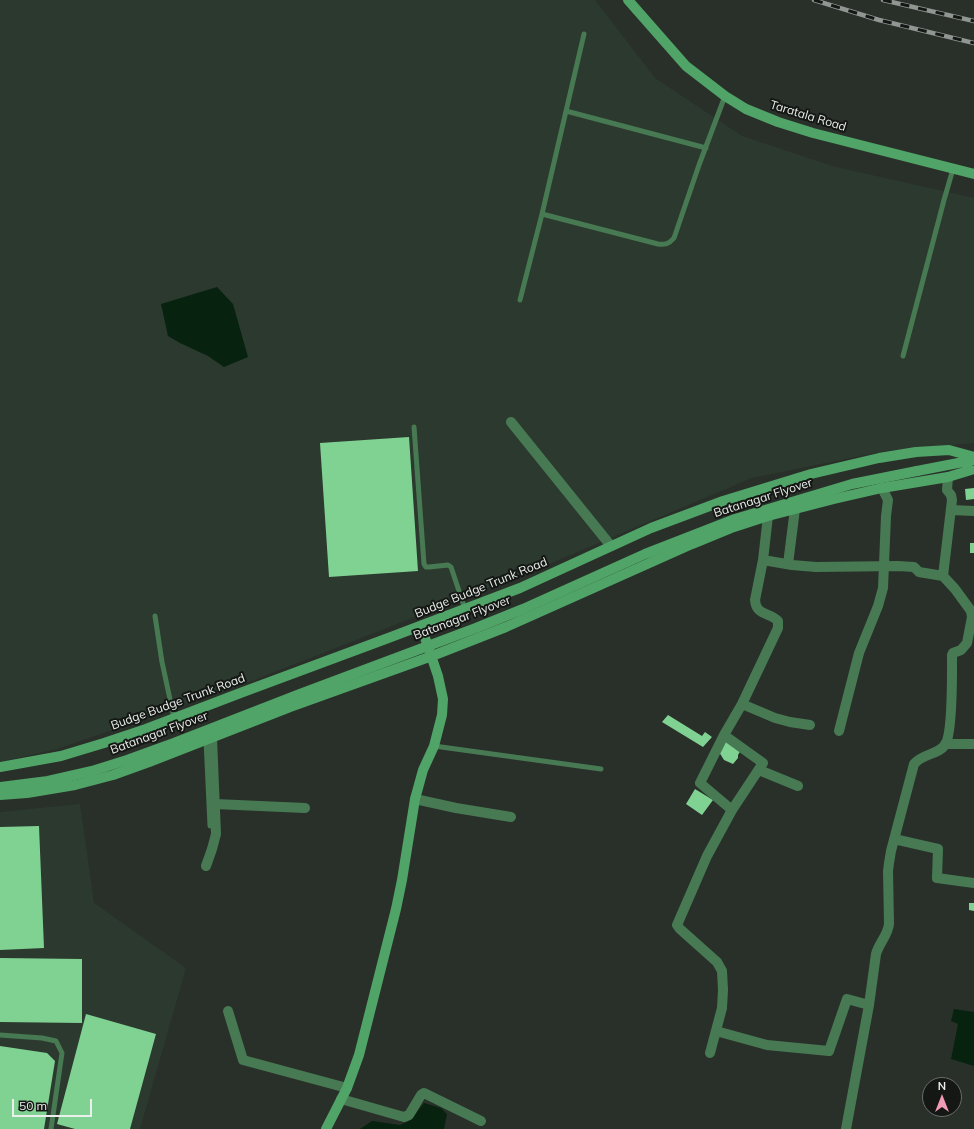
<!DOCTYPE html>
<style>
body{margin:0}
#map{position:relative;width:974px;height:1129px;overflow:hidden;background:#29302a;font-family:Mulish,sans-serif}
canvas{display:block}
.north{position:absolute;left:922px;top:1077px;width:40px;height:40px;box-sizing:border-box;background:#141714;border:1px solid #6a6d6a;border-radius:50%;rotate:0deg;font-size:11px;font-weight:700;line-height:16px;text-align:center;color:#eaefeb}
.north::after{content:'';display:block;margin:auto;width:14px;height:18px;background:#f19ab4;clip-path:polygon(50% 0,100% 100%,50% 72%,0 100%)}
.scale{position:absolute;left:12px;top:1099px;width:80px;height:18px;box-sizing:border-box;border:2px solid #eaefeb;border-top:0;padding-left:5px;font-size:12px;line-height:14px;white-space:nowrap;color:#eaefeb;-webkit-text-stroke:3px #141714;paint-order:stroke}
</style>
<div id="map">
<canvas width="974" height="1129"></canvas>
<div class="north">N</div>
<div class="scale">50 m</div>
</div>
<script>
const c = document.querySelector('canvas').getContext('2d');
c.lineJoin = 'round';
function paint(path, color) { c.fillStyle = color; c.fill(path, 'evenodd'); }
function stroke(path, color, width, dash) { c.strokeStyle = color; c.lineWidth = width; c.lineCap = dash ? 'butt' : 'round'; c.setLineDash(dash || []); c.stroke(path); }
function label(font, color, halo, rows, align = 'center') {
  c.font = font + ' Mulish,sans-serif'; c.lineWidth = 4; c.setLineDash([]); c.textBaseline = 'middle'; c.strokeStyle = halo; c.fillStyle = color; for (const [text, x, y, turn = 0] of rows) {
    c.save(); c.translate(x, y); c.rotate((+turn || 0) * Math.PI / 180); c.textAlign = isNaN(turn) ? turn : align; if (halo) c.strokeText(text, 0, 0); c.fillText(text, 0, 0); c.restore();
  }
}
paint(new Path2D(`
 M0,0h595l60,78 87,58 90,30 142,32v245l-89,8 -133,27 -205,87 -308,121 -182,63 -57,13z
 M80,804l14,99 92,65 -46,161h-140v-317z`), '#2c392e');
paint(new Path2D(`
 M217,287l16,17 11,39 4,14 -24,10 -16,-11 -28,-13 -12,-7 -7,-32z
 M954,1009l20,3v54l-23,-7 7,-35 -7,-3z
 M424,1103l17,5 6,6 -3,15h-84l12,-8 28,4 11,-5z`), '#07220f');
paint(new Path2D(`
 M409,437l9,134 -89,6 -9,-134z
 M974,488v11l-8,1 -1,-11z
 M970,543h4v10h-4z
 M668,715l34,21 3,-4 7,5 -9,10 -41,-25z
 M725,739l16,11 -3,5v3l-5,6 -9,-4 -5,-8z
 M695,789l18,11 -11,15 -16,-11z
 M39,826l5,122 -44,2v-123z
 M969,903h5v8l-5,-1z
 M0,958l82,1v64l-82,-1z
 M86,1014l70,20 -26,95h-55l-18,-5z
 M0,1046l47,7 8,8 -11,68h-44z`), '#80d293');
stroke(new Path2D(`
 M584,34l-42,180 116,30c7,1 11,0 16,-6l25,-73 26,-69
 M566,111l140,37
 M520,300l22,-86
 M903,356l41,-156 9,-31
 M414,427l10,137 2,3h3l19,-2 3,2 14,42
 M155,616l7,46 12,56
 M206,740l4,86
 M434,746l167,23
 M0,1035l42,3 14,3 6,12 -11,76`), '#477a53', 5);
stroke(new Path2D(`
 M511,422l100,124
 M951,510l23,1
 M763,560l29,5 24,2 82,-1 16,1 5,5 24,4 12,13 16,22 1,6 -5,26 -6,7 -8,3 -1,2c0,16 1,79 -7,90 -7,10 -22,8 -31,19l-23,87 -2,12 -1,8 1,53c-1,11 -10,19 -13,30l-7,51 -23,124
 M788,564l7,-55
 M943,576l9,-76 -1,-5 -4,-5 1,-13
 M742,704l33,14 15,4 20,3
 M839,731l20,-78 19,-47 5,-18 3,-72 2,-16 -6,-12
 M945,744h29
 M759,770l39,16
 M415,799l41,9 55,9
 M215,804l90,4
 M732,810l-32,-27 24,-48 18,-31 36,-76v-7c-8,-9 -22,-5 -23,-21l8,-40 5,-44
 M894,839l44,10 -1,29 37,5
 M206,866l6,-17 4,-15 -4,-96
 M228,1011l15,49 104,28
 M716,1031l51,14 62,6 18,-52 22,6
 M710,1053l12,-45 1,-18 -1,-19 -5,-9 -37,-33 -3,-4 30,-69 25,-46 31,-47 -39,-28
 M341,1099l63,18 5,-2 12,-20 3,-2 57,28`), '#477a53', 10);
stroke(new Path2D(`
 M628,0l58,66 39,30 21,13 32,13 35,11 161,41
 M917,471l57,-11
 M0,767l61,-11 43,-13 42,-14 97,-37 148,-55 129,-49 131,-60 72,-27 88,-27 68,-16 37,-6 33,-2 25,7
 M0,795l27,-2 48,-8 38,-10 36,-13 141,-55 142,-51 74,-29 186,-83 39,-16 37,-12 66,-17 48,-11 66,-11 23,-7
 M326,1129l21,-41 12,-33 37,-146 6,-29 13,-81 8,-29 11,-24 8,-31 1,-16 -5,-23 -17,-50`), '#50a467', 10);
const rail = new Path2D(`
 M814,0l65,20 95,23
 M883,0l91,21`);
stroke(rail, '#909691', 4.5);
stroke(rail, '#141714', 3, [9]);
stroke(new Path2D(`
 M0,787l48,-6 44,-10 35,-11 47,-17 126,-49 176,-66 47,-19 122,-55 90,-35 117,-35 65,-13`), '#50a467', 10);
label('12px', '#eaefeb', '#141714', [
 ["Taratala Road",808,116,17],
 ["Batanagar Flyover",763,498,-18],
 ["Budge Budge Trunk Road",481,588,-22],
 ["Batanagar Flyover",462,618,-21],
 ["Budge Budge Trunk Road",178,702,-20],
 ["Batanagar Flyover",159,733,-20]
]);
</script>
